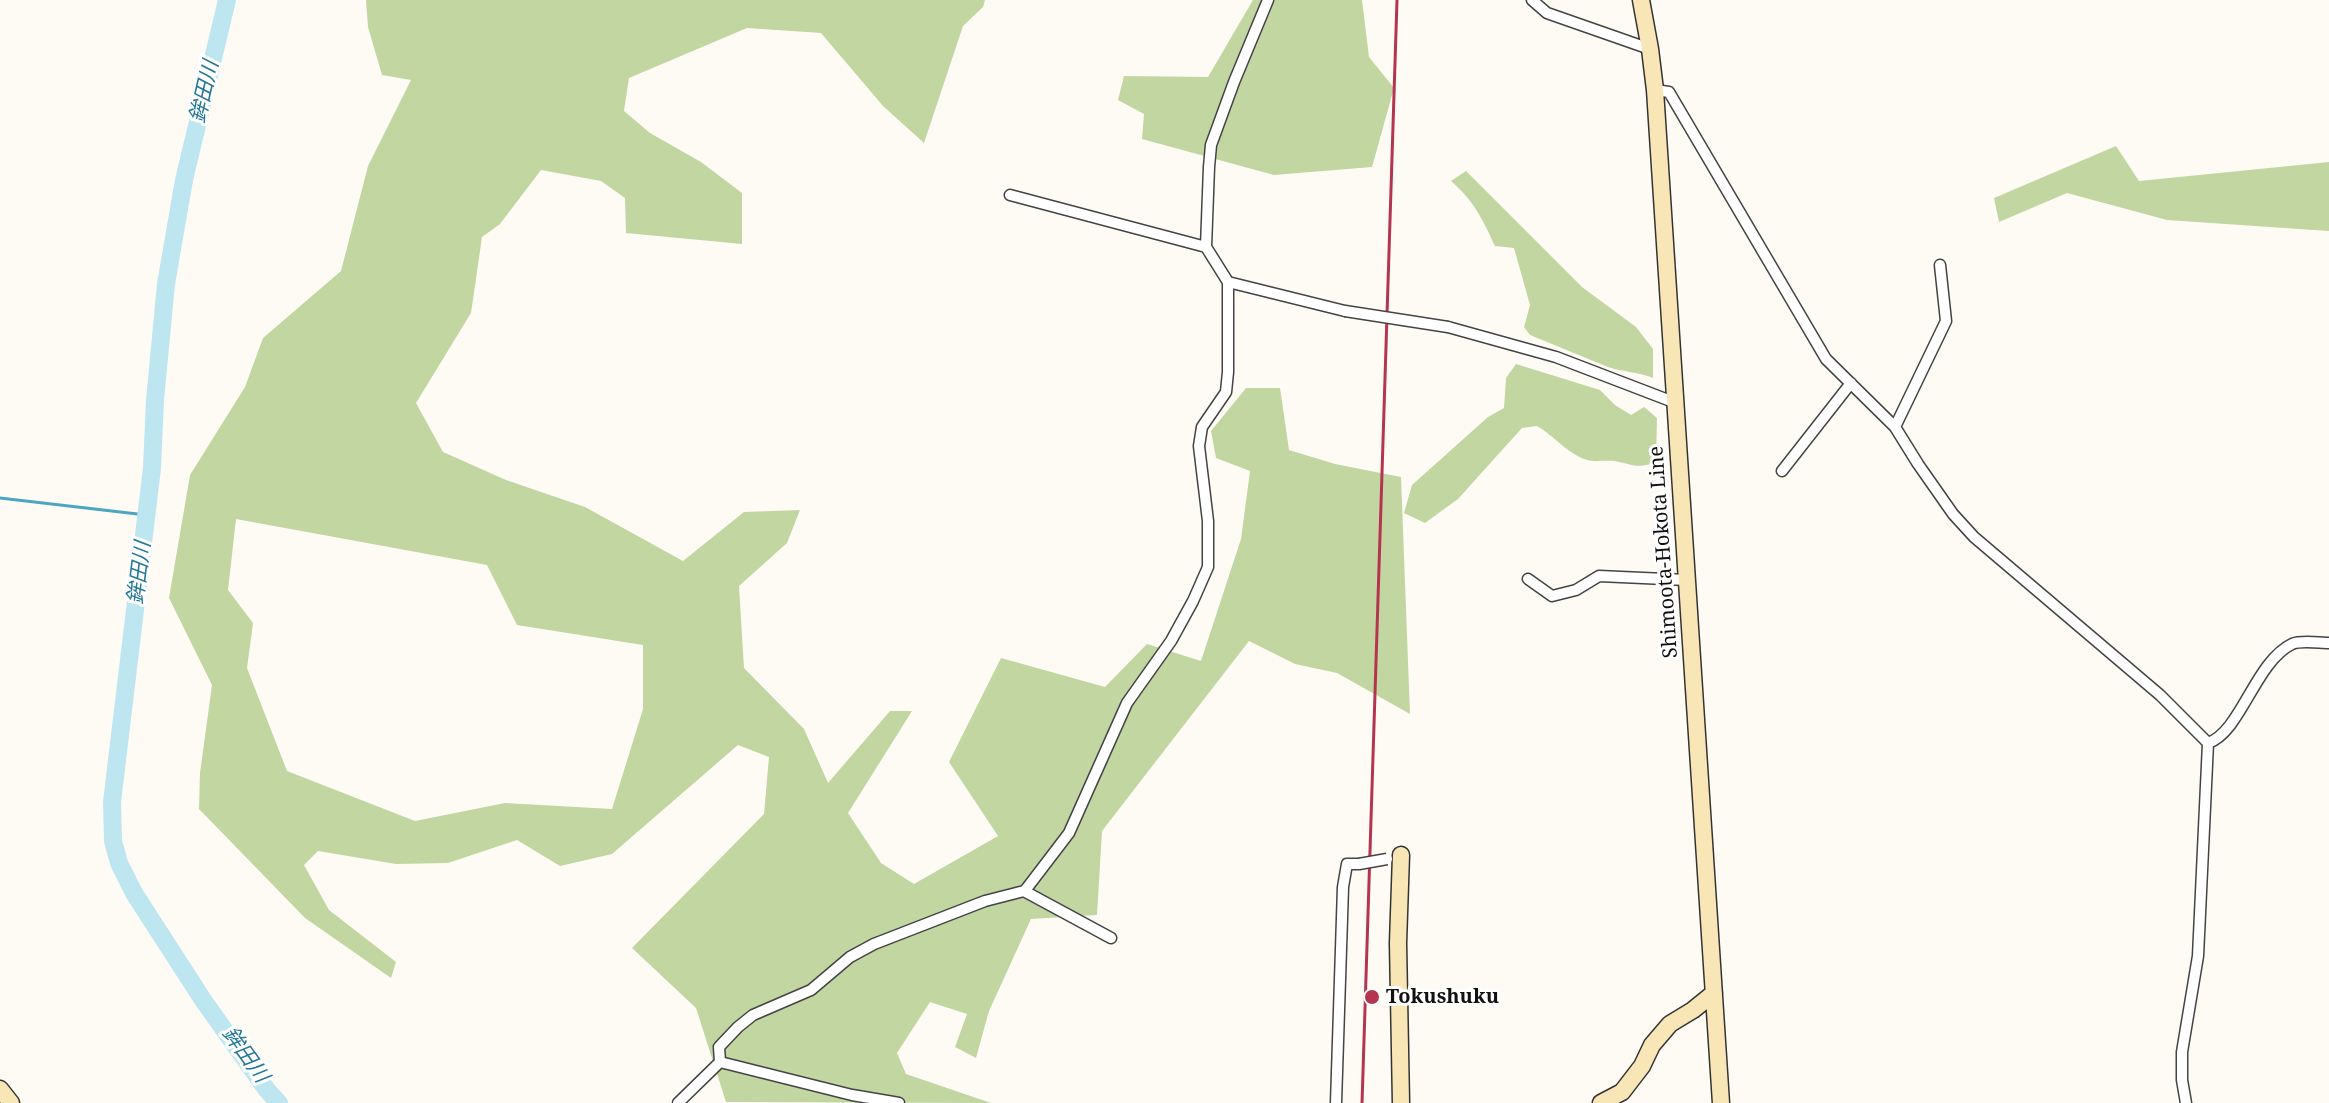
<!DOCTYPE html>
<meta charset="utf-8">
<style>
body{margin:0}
canvas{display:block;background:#fefbf5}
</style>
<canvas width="2329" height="1103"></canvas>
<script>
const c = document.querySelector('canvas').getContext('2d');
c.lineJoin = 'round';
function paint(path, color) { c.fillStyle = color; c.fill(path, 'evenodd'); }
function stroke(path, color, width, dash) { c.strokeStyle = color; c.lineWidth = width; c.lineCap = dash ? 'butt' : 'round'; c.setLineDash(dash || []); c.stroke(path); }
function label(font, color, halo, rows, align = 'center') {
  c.font = font + ' "Noto Serif","Noto Sans JP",serif'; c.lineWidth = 6; c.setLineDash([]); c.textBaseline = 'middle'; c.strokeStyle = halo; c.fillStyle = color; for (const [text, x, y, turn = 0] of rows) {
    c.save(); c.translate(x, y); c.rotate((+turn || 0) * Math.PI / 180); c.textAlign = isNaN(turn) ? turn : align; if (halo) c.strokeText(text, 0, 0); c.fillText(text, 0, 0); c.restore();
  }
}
paint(new Path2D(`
 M366,0h619l-2,7 -20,19 -39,117 -41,-37 -62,-73 -74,-5 -118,50 -5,33 26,22 51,29 41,31v51l-116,-11 -1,-35 -24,-17 -60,-11 -41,54 -18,13 -11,76 -55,90 27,49 63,28 79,27 98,54 61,-49 56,-2 -13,33 -48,43 5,82 60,61 24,54 62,-72h22l-64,102 33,50 33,21 84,-48 -49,-74 52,-104 104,29 42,-43 54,17 40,-122 9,-68 -34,-13 -5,-27 35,-43h34l9,62 46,14 66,13 9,237 -73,-41 -42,-9 -46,-23 -147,190 -5,84 -66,4 -42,92 -13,47 -21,-11 12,-33 -37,-12 -33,51 9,21 85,29 -265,-1 -30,-94 -64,-60 132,-134 5,-57 -31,-12 -126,109 -52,12 -43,-26 -69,23 -52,1 -78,-13 -14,14 25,45 67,52 -5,16 -86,-60 -106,-109 1,-36 12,-88 -43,-87 21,-123 55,-88 18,-49 78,-67 27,-105 43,-86 -29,-5 -14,-48zM236,519l251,46 30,60 126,20v64l-31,100 -107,-6 -90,18 -128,-50 -40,-103 6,-45 -25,-33z
 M1253,0h109l7,57 25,31 -22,79 -98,8 -132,-36 2,-25 -26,-14 6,-24 84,1z
 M2116,146l23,35 190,-19v69l-162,-11 -100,-27 -68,29 -5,-24z
 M1466,171l116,116 54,40 17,22v29c-14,-6 -30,-6 -45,-11l-78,-32 -6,-8 6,-22 -16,-57 -19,-2c-13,-28 -21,-45 -44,-65z
 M1516,364l84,26 15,15 16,10 13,-8 13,11 -1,44c-19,7 -22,3 -41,-1 -9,-1 -19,1 -28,-1 -19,-6 -33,-24 -50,-34l-15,2 -64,71 -33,24 -21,-10 8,-28 76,-68 16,-9 2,-30z`), '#c1d6a1');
stroke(new Path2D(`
 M0,498l146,17`), '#4ca6c2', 3);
stroke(new Path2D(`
 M227,0l-43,180 -18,104 -11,116 -3,68 -40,334 1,39 6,22 15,30 69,107 64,90 12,13`), '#bee6f1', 18);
const street = new Path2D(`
 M1532,0l15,13 103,36
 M1655,90l14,2 157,267 69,68 23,37 35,50 21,23 186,158 48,48 -10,213 -16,96v28l4,23
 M1010,195l196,52
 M1228,282l117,29
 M1448,327l108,30 120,46
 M1895,427l51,-106 -6,-56
 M1782,471l69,-88
 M1528,579l24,17 24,-6 23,-14 88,4
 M2208,743c33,-11 47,-81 84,-99 9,-4 27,-1 37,-1
 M1024,891l87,47
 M720,1062l132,33 47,8
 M678,1103l42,-41 -1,-15 19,-20 15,-12 58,-25 39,-33 24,-13 111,-43 39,-10 3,-3 42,-55 58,-130 44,-62 22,-40 15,-34v-46l-9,-75 3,-19 24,-35 2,-20v-90l-22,-35 3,-80 2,-22 23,-63 34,-82
 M1336,1103l7,-216 4,-23h12`);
const secondary = new Path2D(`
 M1641,0l9,49 5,41 66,1013
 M0,1089l11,14
 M1401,1103l-3,-160 3,-88
 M1601,1103l21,-11 20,-26 10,-21 18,-21 23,-14 21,-17`);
stroke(street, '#444', 13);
stroke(secondary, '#333', 19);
stroke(street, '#fff', 10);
stroke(secondary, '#f8e6b7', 16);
stroke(new Path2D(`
 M1362,1103l35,-1103`), '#b5344f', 3);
const streetBridge = new Path2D(`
 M1345,311l103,16
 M1359,864l28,-5`);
stroke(streetBridge, '#444', 13, []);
stroke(streetBridge, '#fff', 10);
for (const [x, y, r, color] of [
 [1372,997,8,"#b5344f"]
]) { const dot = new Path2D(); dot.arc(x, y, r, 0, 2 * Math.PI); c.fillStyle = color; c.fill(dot); stroke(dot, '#fff', 2); }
label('20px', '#111', '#fff', [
 ["Shimoota-Hokota Line",1664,552,-94]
]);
label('bold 20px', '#111', '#fff', [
 ["Tokushuku",1386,997]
], 'left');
label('italic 21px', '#247898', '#fff', [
 ["鉾田川",205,92,-77],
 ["鉾田川",140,573,-83],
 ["鉾田川",245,1055,54]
]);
</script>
